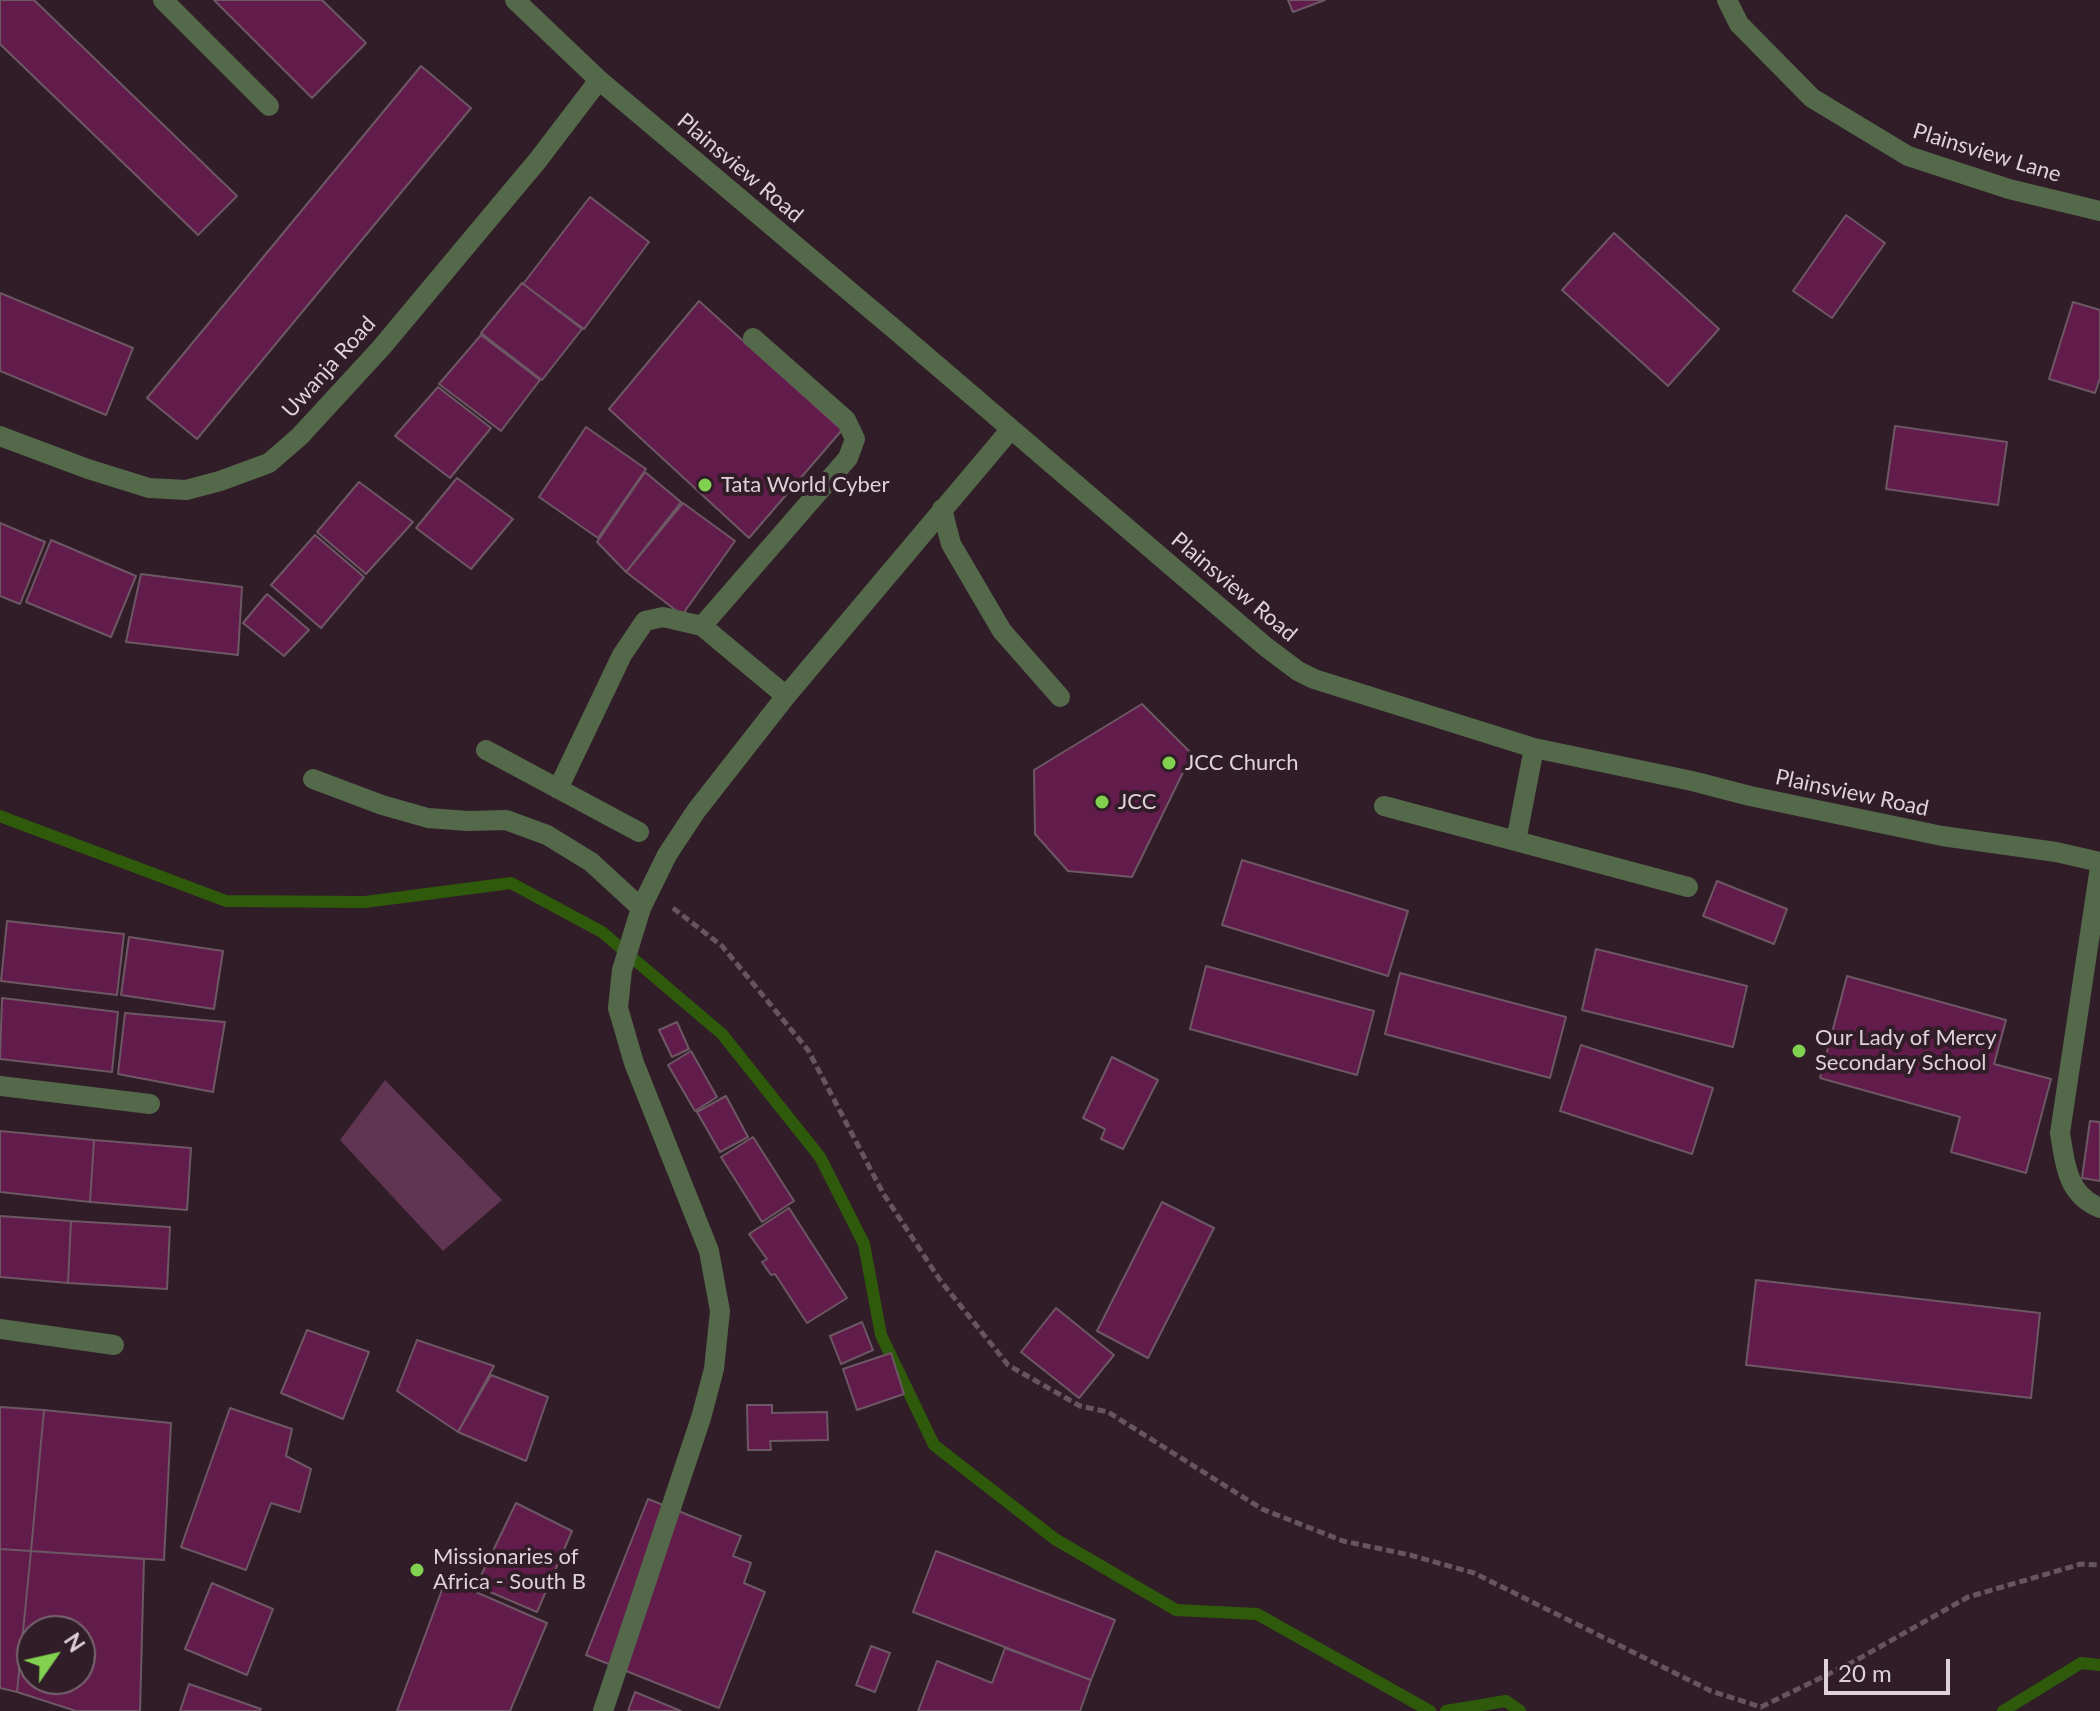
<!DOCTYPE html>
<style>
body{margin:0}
#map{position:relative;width:2100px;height:1711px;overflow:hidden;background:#301d28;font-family:Lato,sans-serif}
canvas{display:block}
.north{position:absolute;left:16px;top:1615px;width:80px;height:80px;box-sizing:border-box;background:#301d28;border:2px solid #76656e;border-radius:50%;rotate:56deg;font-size:22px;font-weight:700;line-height:32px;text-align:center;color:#ded1d8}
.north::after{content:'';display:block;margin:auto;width:28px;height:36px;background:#82d050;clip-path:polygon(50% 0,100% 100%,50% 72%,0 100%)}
.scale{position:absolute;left:1824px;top:1659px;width:126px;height:36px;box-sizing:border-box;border:4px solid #ded1d8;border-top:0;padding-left:10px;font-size:24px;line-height:28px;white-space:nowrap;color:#ded1d8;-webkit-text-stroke:6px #301d28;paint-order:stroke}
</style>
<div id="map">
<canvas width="2100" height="1711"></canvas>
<div class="north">N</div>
<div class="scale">20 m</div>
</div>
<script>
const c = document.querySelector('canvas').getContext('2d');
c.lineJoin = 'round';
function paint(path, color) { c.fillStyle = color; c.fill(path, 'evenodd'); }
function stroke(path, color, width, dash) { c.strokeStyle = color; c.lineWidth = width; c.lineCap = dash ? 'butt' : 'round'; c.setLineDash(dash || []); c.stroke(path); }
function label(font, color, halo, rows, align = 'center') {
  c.font = font + ' Lato,sans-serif'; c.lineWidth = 8; c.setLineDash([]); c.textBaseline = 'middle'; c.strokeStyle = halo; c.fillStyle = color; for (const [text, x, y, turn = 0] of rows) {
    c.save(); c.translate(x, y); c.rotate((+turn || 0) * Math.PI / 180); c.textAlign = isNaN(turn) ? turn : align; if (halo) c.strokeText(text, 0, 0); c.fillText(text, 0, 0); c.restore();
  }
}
paint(new Path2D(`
 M385,1080l117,120 -59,51 -103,-111z`), '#603551');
stroke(new Path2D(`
 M0,816l226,85 139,1 146,-19 91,49 120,102 98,123 44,87 17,91 53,110 121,94 121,71 81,4 173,97
 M1446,1711l60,-10 14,10
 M2003,1711l78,-48 19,2`), '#2f5a0b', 12);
const building = new Path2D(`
 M0,0h34l203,196 -39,39 -198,-191z
 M214,0h108l44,43 -54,55z
 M1288,0h37l-32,12z
 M421,66l50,42 -274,331 -50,-41z
 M590,197l59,45 -65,87 -61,-45z
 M1846,215l39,28 -53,75 -39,-27z
 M1614,233l105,96 -51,57 -106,-96z
 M522,283l60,46 -40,51 -61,-47z
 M0,293l133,55 -27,67 -106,-44z
 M699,301l143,129 -93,108 -140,-129z
 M2073,302l27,8v68l-5,15 -46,-14z
 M481,335l59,45 -39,51 -62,-47z
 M438,387l53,41 -41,50 -55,-42z
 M1895,426l112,16 -9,63 -112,-16z
 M586,427l60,42 -48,69 -59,-41z
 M645,472l36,30 -55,70 -29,-30z
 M457,478l56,41 -42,50 -55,-41z
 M359,482l54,40 -47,52 -49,-42z
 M683,503l52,38 -53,74 -56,-43z
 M0,523l45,19 -25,62 -20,-8z
 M315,535l49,42 -43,51 -50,-43z
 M51,540l85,36 -25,61 -85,-35z
 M141,574l101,13 -4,68 -112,-13z
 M267,594l42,36 -25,26 -41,-33z
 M1142,704l50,50 -60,123 -64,-6 -33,-37 -1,-64z
 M1242,860l166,51 -20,65 -166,-51z
 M1717,881l70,28 -13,35 -71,-28z
 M7,921l117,13 -7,61 -116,-14z
 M129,937l94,14 -9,58 -93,-14z
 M1596,949l151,37 -14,61 -151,-37z
 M1206,966l168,45 -17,64 -167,-46z
 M1400,973l166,44 -16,61 -165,-44z
 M1847,976l159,44 -12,44 57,15 -25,94 -75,-21 9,-35 -140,-39z
 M2,998l116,14 -6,60 -112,-13z
 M125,1013l100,9 -12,70 -95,-18z
 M677,1022l12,27 -17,8 -13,-27z
 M1581,1045l132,43 -21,66 -132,-43z
 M691,1051l26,46 -22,14 -27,-46z
 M1112,1057l46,23 -35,69 -22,-10 4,-10 -22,-11z
 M726,1096l22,41 -28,15 -23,-40z
 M2090,1121l10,1v59l-18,-3z
 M0,1131l94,9 -4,62 -90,-10z
 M753,1137l41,64 -32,21 -41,-65z
 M94,1140l97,8 -4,62 -97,-8z
 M1162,1202l52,26 -66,130 -51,-27z
 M789,1208l58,90 -40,25 -32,-49 -4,1 -9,-13 5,-3 -18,-25z
 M0,1216l71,5 -3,62 -68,-6z
 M71,1221l99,6 -3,62 -99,-6z
 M1756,1280l284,33 -9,85 -285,-33z
 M1056,1308l58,47 -35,43 -58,-46z
 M862,1322l11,28 -32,14 -11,-28z
 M307,1330l62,22 -26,67 -62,-26z
 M417,1340l77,26 -36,66 -61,-41z
 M891,1353l13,41 -47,16 -14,-41z
 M491,1375l57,22 -22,64 -68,-29z
 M747,1405h25v8l55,-1 1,28 -58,1 1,9h-23z
 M0,1407l44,3 -13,141 -31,-2z
 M230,1408l62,21 -6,27 25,13 -11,43 -29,-9 -25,67 -65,-23z
 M44,1410l127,13 -7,137 -133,-9z
 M648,1499l93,37 -8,20 18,7 -7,20 21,9 -46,116 -133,-53z
 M516,1503l56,28 -35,81 -61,-26z
 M0,1549l31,2 -14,141 -17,-4z
 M31,1551l113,8 -4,152h-64l-59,-19zM32,1631h48v48h-48z
 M936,1551l179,69 -24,60 -178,-68z
 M446,1579l101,44 -37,88h-113z
 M212,1583l61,26 -26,66 -62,-26z
 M871,1646l19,7 -15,39 -19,-7z
 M1005,1648l86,32 -11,31h-162l19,-50 55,22z
 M189,1684l72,25 -1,2h-80z
 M635,1692l46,19h-53z`);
paint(building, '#621c4c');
stroke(building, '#6d5764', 2);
stroke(new Path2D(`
 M673,908l49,38 86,104 75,143 57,87 68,85 72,41 28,6 154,97 81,32 67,14 64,18 237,118 50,16 92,-45 115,-65 113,-33 19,1`), '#66545e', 5, [8, 4]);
stroke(new Path2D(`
 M163,0l106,106
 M515,0l84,80 300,253 367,314 32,24 16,8 220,69 158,33 58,15 192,40 114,16 44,10
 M1727,0l12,24 73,74 96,58 101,33 91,22
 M753,338l93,82 9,19 -7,19 -146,168 84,70
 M0,436l88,33 61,19 37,2 34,-9 49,-18 31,-27 81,-88 157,-188 61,-80
 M942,509l9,35 51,87 58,66
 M1534,748l-18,93 172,46
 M486,750l153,82
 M313,779l69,26 46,13 40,3 38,-1 41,15 44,27 50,46
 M558,789l64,-134 23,-34 18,-4 39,9
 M1384,806l132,35
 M2100,867l-40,266c5,31 7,62 40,75
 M0,1086l150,18
 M0,1329l114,16
 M603,1711l98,-293 13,-49 6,-58 -11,-60 -75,-188 -16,-55 4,-38 19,-62 26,-53 29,-44 90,-115 225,-267`), '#54684a', 20);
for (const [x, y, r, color] of [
 [705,485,8,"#82d050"],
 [1169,763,8,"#82d050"],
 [1102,802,8,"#82d050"],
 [1799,1051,8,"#82d050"],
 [417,1570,8,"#82d050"]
]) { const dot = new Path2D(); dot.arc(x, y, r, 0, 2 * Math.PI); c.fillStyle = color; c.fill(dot); stroke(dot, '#301d28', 3); }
label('22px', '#ded1d8', '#301d28', [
 ["Plainsview Lane",1987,153,17],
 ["Plainsview Road",740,168,40],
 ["Uwanja Road",329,367,-48],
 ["Plainsview Road",1234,587,40],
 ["Plainsview Road",1852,793,12]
]);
label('22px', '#ded1d8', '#301d28', [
 ["Tata World Cyber",721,485],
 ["JCC Church",1185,763],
 ["JCC",1118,802],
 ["Our Lady of Mercy",1815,1038],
 ["Secondary School",1815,1063],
 ["Missionaries of",433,1557],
 ["Africa - South B",433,1582]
], 'left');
</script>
